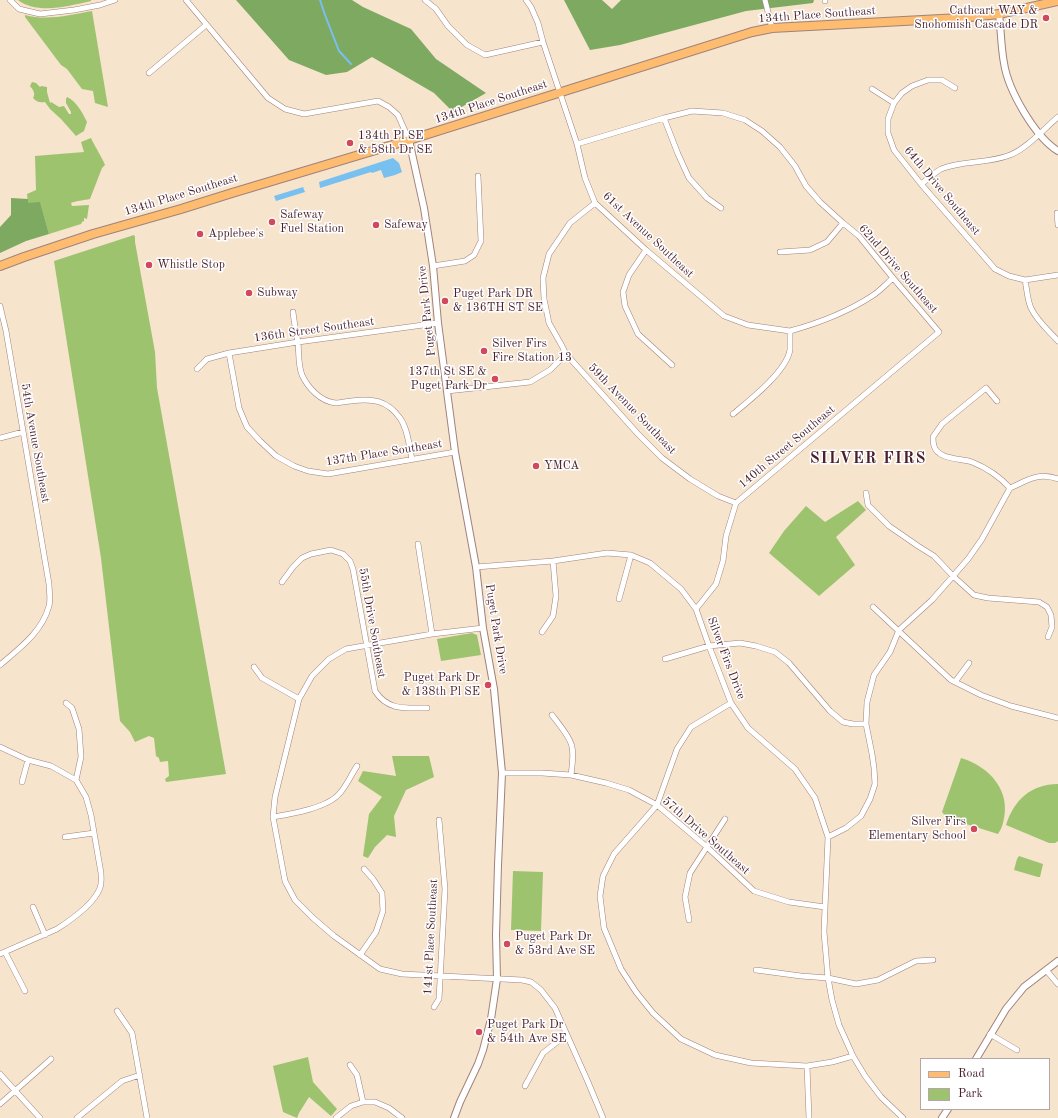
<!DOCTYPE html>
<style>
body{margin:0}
#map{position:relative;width:1058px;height:1118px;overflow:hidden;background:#f6e4cd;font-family:"Old Standard TT",serif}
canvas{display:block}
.legend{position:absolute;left:920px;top:1058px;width:130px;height:52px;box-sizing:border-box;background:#fff;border:1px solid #b7a5aa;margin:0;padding:5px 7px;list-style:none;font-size:12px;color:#4a1f2b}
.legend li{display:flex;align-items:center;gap:8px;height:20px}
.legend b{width:20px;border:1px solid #b7a5aa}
</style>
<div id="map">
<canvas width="1058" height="1118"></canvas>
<ul class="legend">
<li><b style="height:5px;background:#fdbc6f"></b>Road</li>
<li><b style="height:11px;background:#9dc36e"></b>Park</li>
</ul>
</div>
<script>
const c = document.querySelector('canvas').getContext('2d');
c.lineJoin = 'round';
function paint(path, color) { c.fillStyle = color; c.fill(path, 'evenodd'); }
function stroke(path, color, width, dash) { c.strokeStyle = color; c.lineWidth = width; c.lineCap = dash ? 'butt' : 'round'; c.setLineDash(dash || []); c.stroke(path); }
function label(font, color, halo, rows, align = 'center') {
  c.font = font + ' "Old Standard TT",serif'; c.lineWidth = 3; c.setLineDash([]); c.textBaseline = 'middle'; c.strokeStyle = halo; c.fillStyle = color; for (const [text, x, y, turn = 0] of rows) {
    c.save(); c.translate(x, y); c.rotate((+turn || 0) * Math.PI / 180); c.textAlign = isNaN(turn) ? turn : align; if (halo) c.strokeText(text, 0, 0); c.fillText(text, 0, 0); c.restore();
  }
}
paint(new Path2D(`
 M18,0h73v1c-23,5 -53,14 -73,-1z
 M92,11l16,96 -13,-4 -2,-12 -11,-2 -15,-20 -6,-4 -36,-48v-2c22,6 45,0 67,-4z
 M32,82l4,1 4,4 1,-1 6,1v5l3,11 1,-1 8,5 5,-1 5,8h2v-2l-5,-9v-4l1,-2c10,5 15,15 20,25l-3,9 -8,5 -15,-17 -11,-10 -5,-7c-6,1 -8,0 -12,-4 3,-5 0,-8 -3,-12z
 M91,138c2,5 13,23 14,27l-3,3 -12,31c-6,1 -14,2 -19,4l1,3 17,-1 -2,14 -3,-1v3l-2,1 -1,2 -32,10 -9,-31h-12l-1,-9 9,-4 -1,-34 49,-4 -3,-10z
 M134,235l1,2v5l20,110 2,36 69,386 -60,8 -1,-3 4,-3 -1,-15 -8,1 -1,-4 -3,-2 -2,-18 -5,-2 -14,6 -5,-10 -10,-11 -19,-163 -47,-297z
 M858,501l8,9 -30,27 19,28 -36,31 -50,-43 15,-22 22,-25 19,16z
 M472,633l5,2 4,20 -40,6 -4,-22z
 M392,756h37l5,21 -28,13 -12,26 2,21 -9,-2 -12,12 -7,11 -5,-2 6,-42 13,-17 -24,-16 5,-10 33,5z
 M961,758c29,9 51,33 42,65 -1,4 -3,8 -5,11l-51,-16 -5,-6z
 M1058,784v57l-3,2h-6l-43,-18c8,-25 25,-41 52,-41z
 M1019,856l24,8 -3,13h-2l-24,-7 3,-11z
 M513,871l30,1 -2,59 -30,-1z
 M308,1057l5,25 24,27 -6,7 -22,-19 -10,16 -2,5 -14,-6 -10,-46z`), '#9dc36e');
paint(new Path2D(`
 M236,0h116l11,7 48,22 25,30 50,34 -33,19 -19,-19 -62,-36 -25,15 -21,3 -37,-15z
 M564,0h38l10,9 9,-9h193l-1,3 -67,8 -126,34 -30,5z
 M11,198l17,1v4l12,-1 9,32 -23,7 -26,12v-26l11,-12z`), '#7ea961');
paint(new Path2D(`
 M393,158l6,5 3,9 -7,3 -11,3 -3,-8 -9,3 -1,-1 -51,16 -1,-6z
 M303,187l2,5 -29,9 -2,-5z`), '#78c0f0');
stroke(new Path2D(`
 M320,0l5,15 14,36 12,13`), '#78c0f0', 2);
const minor = new Path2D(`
 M10,0l9,9 21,5 34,-4 26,-5 15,-5
 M186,0l82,98 17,11 19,5 74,-13 11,6 9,8 11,25
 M425,0l11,9 12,17 19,19 18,10 58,-13
 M526,0l5,7 7,16 5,19 34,102 8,34 10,25 51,47 78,66 24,9 42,6
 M765,0l7,28
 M825,1v-1
 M149,73l57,-48
 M955,88l-13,-8h-14l-16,6 -10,7 -8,10 -6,16v14l6,17 27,34 74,85 14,7 16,4 33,-5
 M872,89l22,14
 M664,118l14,36 11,24 18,20 14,10
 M577,144l87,-26 28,-7 31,2 22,7 17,11 18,16 15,19 11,20 14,16 23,21 16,13 34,42 46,54 -203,171 -10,33 -3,25 -7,23 -20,25
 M921,184c6,-4 13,-11 20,-15 22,-9 47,-5 69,-14 16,-6 34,-26 48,-38
 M595,203l-25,20 -21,31 -6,24 1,21 5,24 13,23 4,8 72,80 24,24 28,21 28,17 18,7
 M1057,213l1,12
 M646,250l-17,25 -6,17 2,14 13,28 34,31
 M780,252l30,-2 17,-8 16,-19
 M433,266l32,-5 9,-6 7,-14 -3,-65
 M1025,280c2,9 2,19 6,28 6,13 18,23 27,33
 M0,306l6,25 43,253c0,7 2,15 0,22 -7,26 -29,42 -49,59
 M293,312c1,10 3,20 5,30 1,11 0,23 4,33 6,13 19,27 34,28 5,0 11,-2 15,-2 21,-3 36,-1 49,17 8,11 9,28 12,41
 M229,353l10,55 8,19 13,14 16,15 18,10 14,5 20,3 127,-22
 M197,369l10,-10 22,-6 69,-11 140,-19
 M447,391l83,-9 20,-12 16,-16
 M997,401l-11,-13 -44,36 -9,13c0,2 0,6 1,9 4,14 27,12 38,16 15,6 27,14 38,26
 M733,414c17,-14 53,-42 57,-64 0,-6 0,-13 0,-19 29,-8 56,-18 82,-35 8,-5 14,-12 21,-18
 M0,438l23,-6
 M1010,488c18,-8 28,-16 48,-9
 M866,493l2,12 21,21 29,20 16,10 19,20 21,19 14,3 51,4 8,5 4,8 1,12 -4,10
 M418,544l14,90
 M476,567l77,-6 54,-8 24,2 19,8 31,26 15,20 13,37 22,57 17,25 47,41 20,29 13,39 -4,95 4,46 4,22 7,25 14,31 12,20 16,21 22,21
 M282,582l11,-15 9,-9 9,-4 20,-4 12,4 7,7 3,8 22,122c13,20 31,17 52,17
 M619,599l12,-44
 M873,607l78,73 30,15 30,11 47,12
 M483,628l-51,6 -86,15 -17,10 -17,17 -13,23 -24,98 -2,20 12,64 10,19 18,18 21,18 46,33 22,5 120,6 9,2 10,8 14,18 33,74 15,36
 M542,632l11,-16 3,-20 -3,-35
 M665,659l44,-13 31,-3 16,3 19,6 14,11 41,48 13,11 10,2h13
 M254,667l8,11 37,21
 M955,682l14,-19
 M66,703l6,5 7,21 2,28 -5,23
 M731,703l-40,24 -14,22 -20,56 -43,49 -11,22 -3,20 4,32 17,41 15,23 17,21 28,26 34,16 36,8 56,3 25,-4 21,-6
 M552,715c6,8 19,23 20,32 2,9 0,19 -1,28
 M0,747l28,13 23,6 25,14 10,17 5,18 10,58c0,5 1,10 -1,15 -6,16 -29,32 -43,41l-57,25
 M502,773h40l29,2 35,8 23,7 28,15 50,42 47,44 35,11 36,5
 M22,782l6,-22
 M273,817c18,-3 55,-9 67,-24 7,-8 11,-18 17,-27
 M65,837l29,-4
 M828,837l18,-9 15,-12 9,-17 5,-15 -1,-16 -2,-14 -6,-30 1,-22 7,-27 16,-23 9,-22 33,-30 36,-41 14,-20 28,-51
 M33,907l12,28
 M689,920l-4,-23 5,-24 35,-54
 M5,952l20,39
 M360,955l16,-23 7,-21 -1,-18 -9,-14 -9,-10
 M756,970l45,6 27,2 28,6 22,-4 38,-19 17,-1
 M1046,970l12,14
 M434,1007l5,-8 6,-110 -6,-69
 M117,1011l15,22 15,85
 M990,1034l27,16
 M807,1066l2,52
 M0,1074l40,44
 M525,1086l18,-33 23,-18
 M363,1102h12l14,6 13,10
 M0,1104l51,-45
 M77,1118l45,-37 18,-6
 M336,1118l15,-12 12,-4 -6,-27 -7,-10`);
const tertiary = new Path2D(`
 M999,14c2,16 2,33 5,49 4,27 31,74 54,88
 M409,140l15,68 9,58 5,57 17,129 21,115 7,61 11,61 8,84 -4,92 -2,70 1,44 -6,40 -8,31 -5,14 -18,38 -6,16
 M976,1059l30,-50 18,-22 34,-26
 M942,1118l6,-9`);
const primary = new Path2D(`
 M0,266l24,-9 69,-23 88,-25 51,-16 177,-53 343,-108 20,-4 188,-10 39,-4 59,-13`);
stroke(minor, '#a0827c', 6);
stroke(tertiary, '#a0827c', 8);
stroke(primary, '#a0827c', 10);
stroke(minor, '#fff', 5);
stroke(tertiary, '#fff', 6);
stroke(primary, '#fdbc6f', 8);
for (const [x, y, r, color] of [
 [1046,18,4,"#d1495b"],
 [350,143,4,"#d1495b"],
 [272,222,4,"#d1495b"],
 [376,225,4,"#d1495b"],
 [200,234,4,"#d1495b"],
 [149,265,4,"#d1495b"],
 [249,293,4,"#d1495b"],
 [445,301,4,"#d1495b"],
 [484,351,4,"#d1495b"],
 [495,379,4,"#d1495b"],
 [536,466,4,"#d1495b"],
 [488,685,4,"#d1495b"],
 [974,829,4,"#d1495b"],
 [507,944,4,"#d1495b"],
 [479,1032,4,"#d1495b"]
]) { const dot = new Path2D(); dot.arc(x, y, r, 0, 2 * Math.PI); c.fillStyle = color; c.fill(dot); stroke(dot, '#fff', 1.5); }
label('12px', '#4a1f2b', '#fff', [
 ["Cathcart WAY &",1038,11,"right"],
 ["Snohomish Cascade DR",1038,25,"right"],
 ["134th Pl SE",358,136],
 ["& 58th Dr SE",358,150],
 ["Safeway",280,215],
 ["Fuel Station",280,229],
 ["Safeway",384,225],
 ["Applebee's",208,234],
 ["Whistle Stop",157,265],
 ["Subway",257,293],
 ["Puget Park DR",453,294],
 ["& 136TH ST SE",453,308],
 ["Silver Firs",492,344],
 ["Fire Station 13",492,358],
 ["137th St SE &",487,372,"right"],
 ["Puget Park Dr",487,386,"right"],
 ["YMCA",544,466],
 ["Puget Park Dr",480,678,"right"],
 ["& 138th Pl SE",480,692,"right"],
 ["Silver Firs",966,822,"right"],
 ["Elementary School",966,836,"right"],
 ["Puget Park Dr",515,937],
 ["& 53rd Ave SE",515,951],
 ["Puget Park Dr",487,1025],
 ["& 54th Ave SE",487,1039]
], 'left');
label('12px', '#4a1f2b', '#fff', [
 ["134th Place Southeast",817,15,-4],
 ["134th Place Southeast",491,102,-18],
 ["64th Drive Southeast",942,191,50],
 ["134th Place Southeast",181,195,-17],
 ["61st Avenue Southeast",648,235,43],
 ["62nd Drive Southeast",898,269,49],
 ["Puget Park Drive",427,311,-96],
 ["136th Street Southeast",314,330,-8],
 ["59th Avenue Southeast",632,409,46],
 ["54th Avenue Southeast",35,443,80],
 ["140th Street Southeast",787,447,-40],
 ["137th Place Southeast",384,453,-9],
 ["55th Drive Southeast",372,623,80],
 ["Puget Park Drive",496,629,81],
 ["Silver Firs Drive",726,658,69],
 ["57th Drive Southeast",706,836,41],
 ["141st Place Southeast",431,937,-87]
]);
c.letterSpacing = '1px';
label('bold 16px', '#4a1f2b', '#fff', [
 ["SILVER FIRS",868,459]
]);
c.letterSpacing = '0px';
</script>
